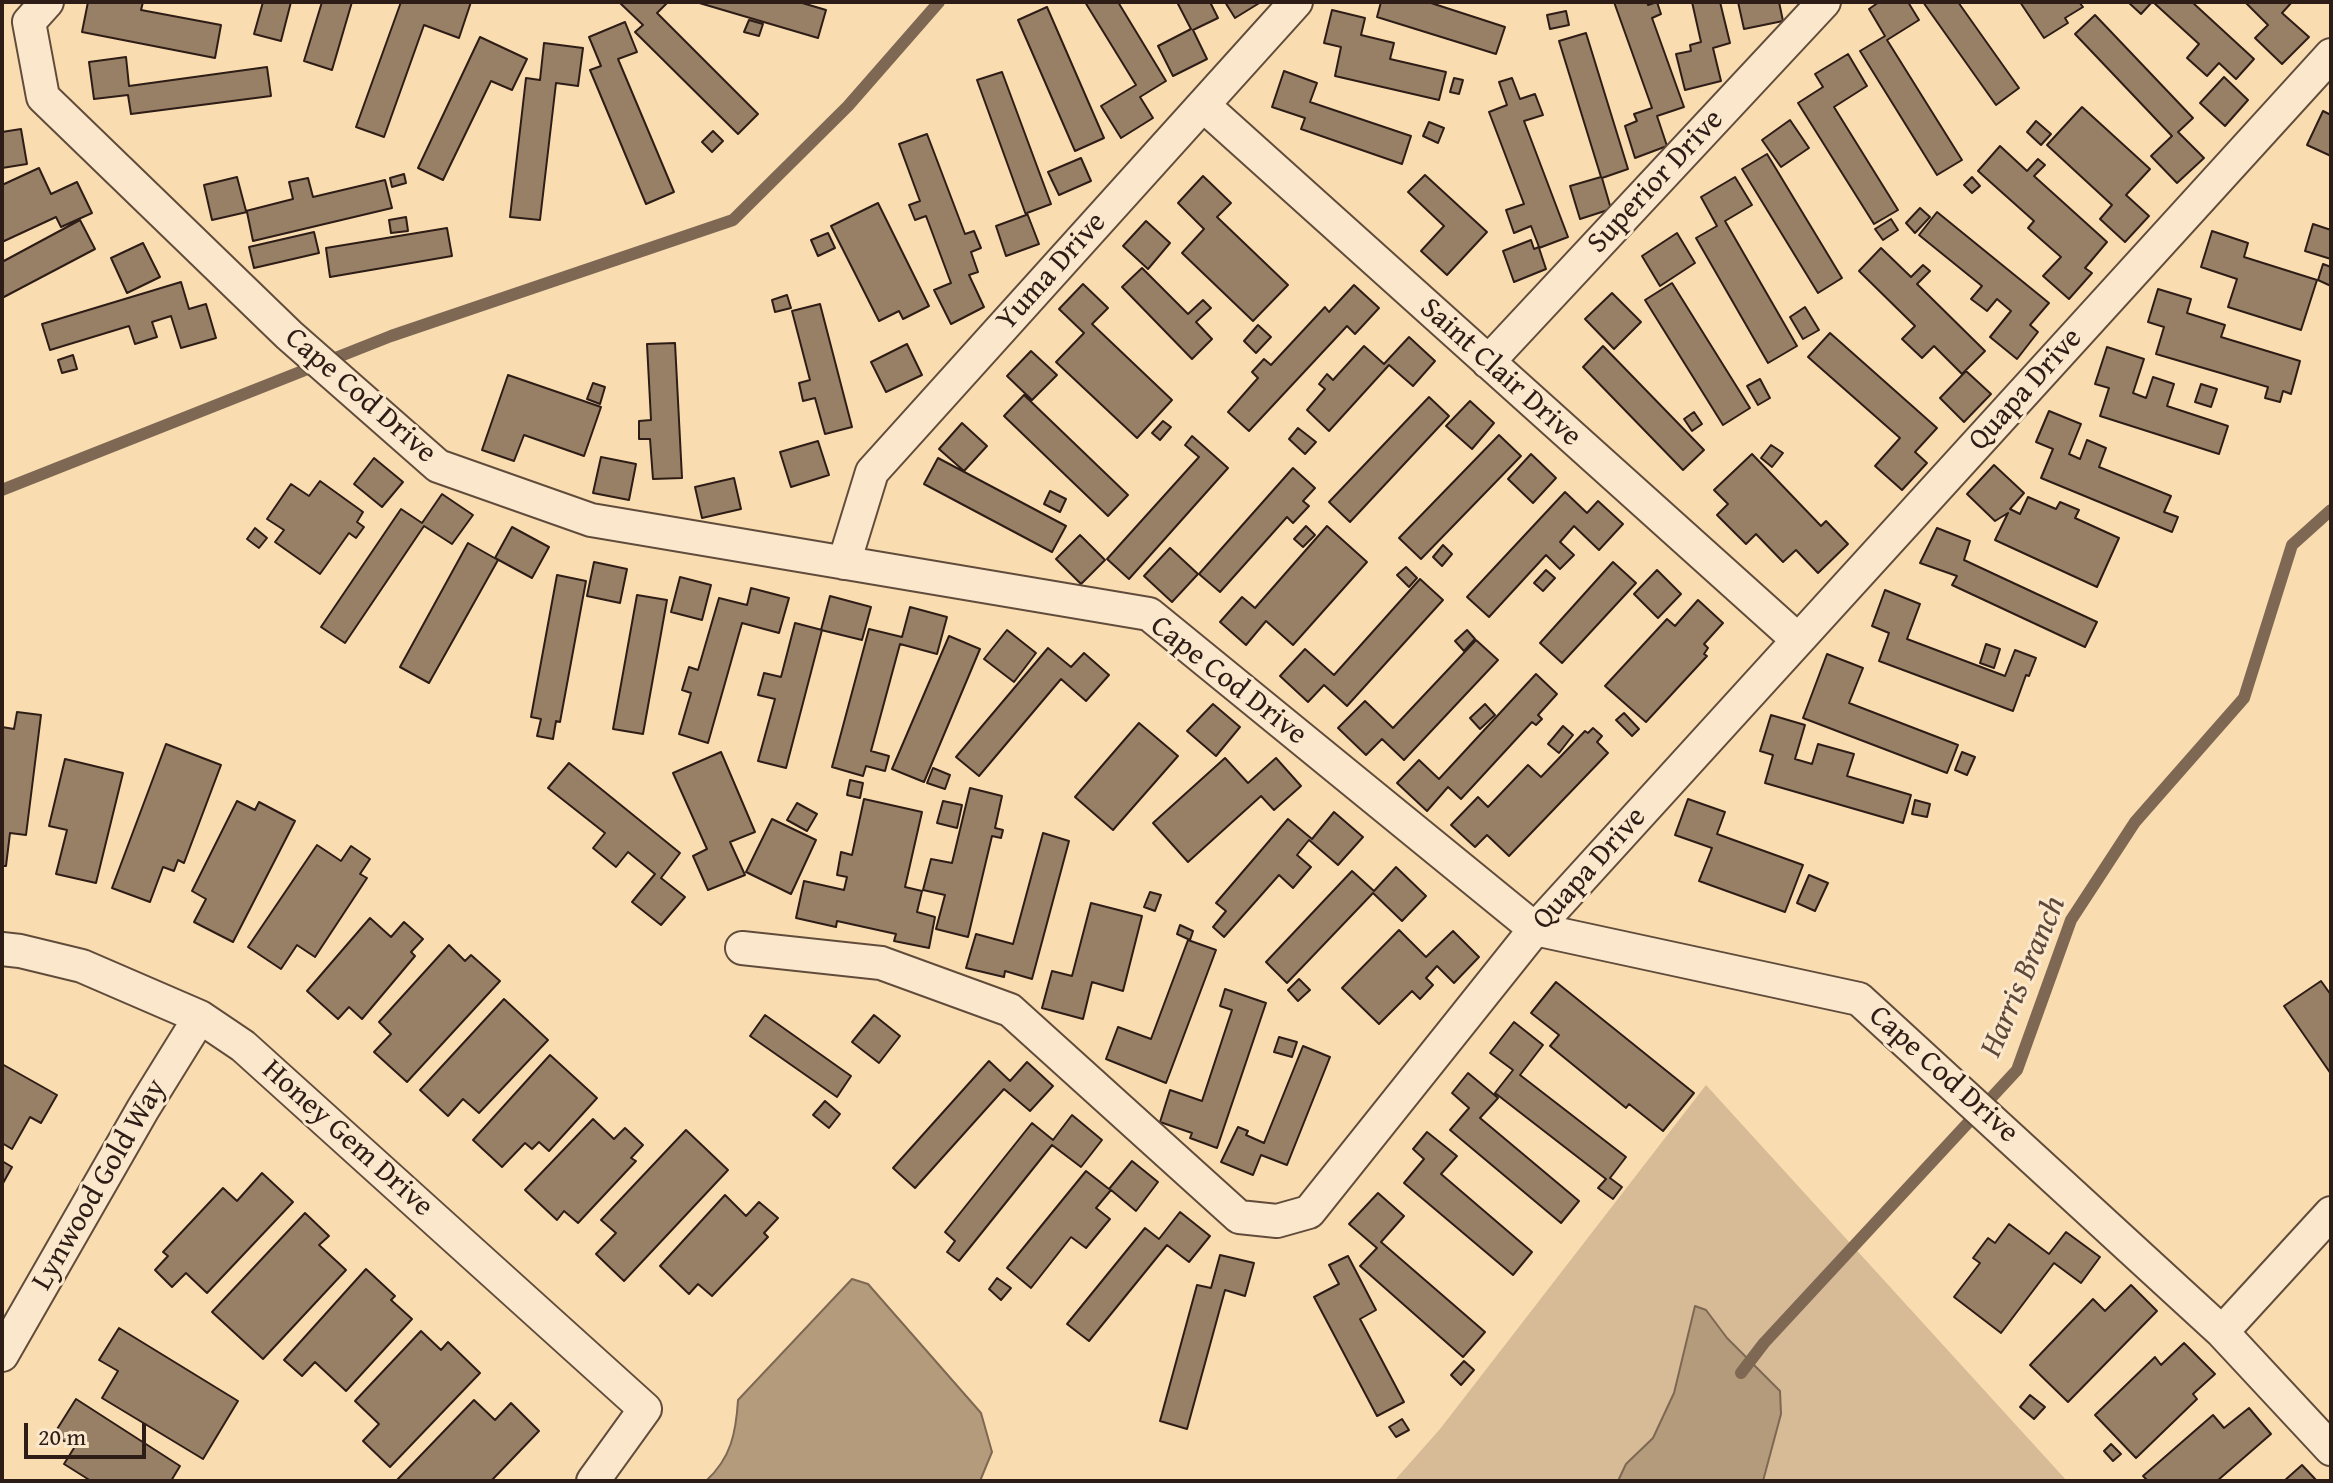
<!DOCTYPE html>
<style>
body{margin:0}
#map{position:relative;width:2333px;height:1483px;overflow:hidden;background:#f9dcb0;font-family:"Gentium Book Plus",serif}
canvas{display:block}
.frame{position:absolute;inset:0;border:4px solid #2e1c16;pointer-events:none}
.scale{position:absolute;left:24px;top:1423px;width:122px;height:36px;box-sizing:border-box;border:4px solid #2e1c16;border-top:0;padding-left:10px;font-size:24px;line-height:28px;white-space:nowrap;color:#2e1c16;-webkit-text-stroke:6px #fbe8cc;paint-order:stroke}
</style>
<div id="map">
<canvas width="2333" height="1483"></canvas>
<div class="frame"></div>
<div class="scale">20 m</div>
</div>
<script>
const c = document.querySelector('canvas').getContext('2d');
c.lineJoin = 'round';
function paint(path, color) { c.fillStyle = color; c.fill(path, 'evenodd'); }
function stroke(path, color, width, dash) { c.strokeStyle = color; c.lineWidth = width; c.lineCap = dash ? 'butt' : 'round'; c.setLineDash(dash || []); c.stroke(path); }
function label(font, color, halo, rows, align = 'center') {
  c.font = font + ' "Gentium Book Plus",serif'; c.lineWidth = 6; c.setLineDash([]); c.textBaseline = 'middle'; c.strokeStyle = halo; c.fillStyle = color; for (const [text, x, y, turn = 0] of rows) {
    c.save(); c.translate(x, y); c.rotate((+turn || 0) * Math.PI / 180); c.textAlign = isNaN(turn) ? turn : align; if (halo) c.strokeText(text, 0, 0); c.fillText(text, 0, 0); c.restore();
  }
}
paint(new Path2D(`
 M1706,1085l361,396h-673l46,-52z`), '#d6bb96');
const water = new Path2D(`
 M852,1279l16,5 113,129 11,39 -12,29h-274c25,-23 30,-48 32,-81z
 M1695,1306l11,4 21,28 53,53 1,23 -18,67h-145l8,-17 27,-26 21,-45z`);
paint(water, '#b49b7c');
stroke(water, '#7e6853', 2);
stroke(new Path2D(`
 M2,490l389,-154 342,-116 115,-114 91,-104
 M1741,1373l23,-30 253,-273 54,-150 64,-98 109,-124 48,-153 39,-35`), '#7e6853', 12);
const building = new Path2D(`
 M88,2h55l-2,8 80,15 -6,33 -133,-26z
 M263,2h28l-10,39 -27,-7z
 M322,2h30l-20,68 -28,-9z
 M401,2h70l-12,36 -35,-13 -40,112 -28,-10z
 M668,2l-11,11 101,101 -20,20 -103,-102 8,-7 -23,-22z
 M696,2h103l27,8 -8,28z
 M1085,2h33l48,79 -26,16 13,21 -32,20 -20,-32 35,-21z
 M1177,2h33l8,16 -25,12 14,29 -34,17 -15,-30 33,-17z
 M1225,2h36l-26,16z
 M1381,2h47l77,25 -9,27 -119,-37z
 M1614,2h33l1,3 9,-3 4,12 -9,4 32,89 -27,9 10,30 -32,12 -10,-32 12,-5 -3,-7 18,-6z
 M1692,2h28l10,41 -17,5 8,33 -36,9 -9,-36 15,-3 -1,-6 11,-3z
 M1738,2h41l4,19 -39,8z
 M1879,2h29l11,18 -32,20 75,120 -25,15 -77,-124 25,-15 -16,-27z
 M1923,2h35l61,86 -23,17z
 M2020,2h59l4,5 -18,11 3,5 -24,15z
 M2128,2h24l-11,12z
 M2153,2h39l62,57 -18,20 -17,-16 -12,13 -20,-18 12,-14z
 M2245,2h47l-10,11 27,24 -27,27 -27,-26 13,-13z
 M1047,7l57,131 -29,13 -57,-131z
 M1332,10l33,8 -4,17 33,8 -4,16 56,13 -7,28 -104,-24 6,-29 -17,-4z
 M1566,11l3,14 -19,4 -3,-14z
 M2095,15l98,103 -15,14 26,26 -27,25 -26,-27 21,-20 -97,-102z
 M749,20l14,4 -4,12 -15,-4z
 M625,22l12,30 -19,7 56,133 -28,12 -56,-134 11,-4 -12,-29z
 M1586,33l42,136 -26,9 9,31 -31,10 -10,-33 31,-9 -42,-136z
 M480,37l47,22 -15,31 -21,-9 -48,99 -25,-12z
 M544,43l39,5 -5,38 -22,-3 -16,137 -30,-3 16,-139 14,2z
 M1848,54l19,32 -33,21 64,103 -24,14 -76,-121 25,-16 -8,-13z
 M126,57l3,29 138,-19 4,29 -140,18 -3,-19 -34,4 -5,-37z
 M1284,71l33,12 -7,19 101,34 -9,28 -101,-35 4,-11 -33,-11z
 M1002,72l49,132 -24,9 12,31 -33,12 -10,-30 30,-11 -49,-135z
 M2224,77l24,23 -23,26 -25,-23z
 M1454,78l9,2 -4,14 -9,-2z
 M1512,78l8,21 15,-5 8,21 -19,6 44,116 -29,11 7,21 -32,13 -11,-31 28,-11 3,9 5,-2 -8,-21 -17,7 -8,-23 18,-6 -35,-92 18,-7 -8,-23z
 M2082,107l68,62 -24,26 23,21 -24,26 -25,-23 12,-14 -65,-60z
 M2323,111l8,4v41l-24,-11z
 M1790,120l19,28 -28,19 -19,-27z
 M2036,121l15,13 -10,11 -14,-13z
 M1429,122l15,6 -6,15 -15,-7z
 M21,129l6,35 -25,4v-36z
 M713,131l10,10 -11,11 -10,-10z
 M927,134l38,100 9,-3 7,17 -10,4 7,20 -9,3 15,32 -33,17 -17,-34 17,-7 -25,-67 -11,4 -6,-15 11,-4 -21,-57z
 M2000,146l27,25 11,-12 7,6 -11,11 73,66 -22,26 7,5 -23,26 -26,-23 18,-19 -33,-29 6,-7 -56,-50z
 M1767,154l75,124 -24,15 -76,-124z
 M1081,158l10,23 -32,14 -11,-23z
 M39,168l12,26 26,-12 15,31 -31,14 -5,-10 -54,25v-57z
 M404,174l2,9 -14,4 -2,-9z
 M1425,175l62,57 -40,43 -26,-24 23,-25 -36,-34z
 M1203,176l28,27 -14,14 71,68 -35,36 -71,-68 22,-24 -26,-26z
 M237,177l9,34 47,-12 -4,-17 19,-4 5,19 72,-17 7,28 -139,33 -6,-29 -35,8 -8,-35z
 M1735,177l17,28 -27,16 72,125 -29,17 -72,-125 21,-12 -16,-29z
 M1972,177l8,9 -8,7 -8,-8z
 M878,203l51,103 -26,13 -4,-8 -20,10 -48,-95z
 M1920,208l10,9 -15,16 -9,-10z
 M1937,212l112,91 -19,22 8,7 -21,27 -27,-22 21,-26 -14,-12 -10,12 -16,-12 11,-13 -63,-51z
 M406,217l2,14 -17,2 -2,-13z
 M1891,219l7,11 -15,10 -8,-11z
 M80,220l15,29 -93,49v-36z
 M1146,221l24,22 -22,26 -25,-23z
 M2313,224l18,6v29l-26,-8z
 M447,228l5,28 -122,21 -4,-29z
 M2212,231l36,12 -4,14 73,23 -16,50 -73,-23 9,-28 -36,-12z
 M314,232l5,21 -65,15 -5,-21z
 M828,233l7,15 -17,8 -7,-16z
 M1677,233l18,30 -35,23 -18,-30z
 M143,243l17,34 -33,16 -16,-35z
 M1881,248l30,29 12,-12 7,6 -13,13 68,67 -23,23 -28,-28 -12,12 -20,-19 13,-13 -56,-55z
 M2323,264l8,3v19l-13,-6z
 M1142,268l46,46 15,-14 8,8 -15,14 16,17 -20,20 -70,-72z
 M181,282l8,27 17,-5 10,34 -35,10 -10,-32 -19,6 5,15 -22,7 -6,-18 -79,24 -8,-26z
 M1672,283l78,125 -27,17 -78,-125z
 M1083,284l25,24 -16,16 80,76 -35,38 -81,-76 28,-29 -25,-24z
 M1354,285l25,23 -24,26 -8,-8 -98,105 -21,-19 30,-34 -6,-6 12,-13 7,6 54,-58 4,5z
 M2158,289l33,10 -4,14 38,12 -4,12 79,24 -9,33 -8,-3 -3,11 -15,-4 3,-11 -112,-33 8,-27 -16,-5z
 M1612,293l29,29 -27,27 -29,-30z
 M787,295l4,13 -16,4 -3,-12z
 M820,304l32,123 -27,7 -10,-36 -12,3 -4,-18 11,-3 -18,-69z
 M1805,307l14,23 -16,9 -13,-22z
 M1258,325l13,12 -15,16 -12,-12z
 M1830,333l107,95 -22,24 12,11 -25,27 -27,-24 25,-28 -92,-81z
 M1409,337l26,24 -22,25 -24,-21 -60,66 -22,-21 18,-21 -6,-5 8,-10 6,6 31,-34 20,18z
 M675,343l7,135 -29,1 -3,-40h-11v-18l12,-1 -4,-76z
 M907,344l15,31 -36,17 -15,-30z
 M1603,346l101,104 -21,20 -100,-103z
 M2107,347l37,12 -11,34 13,5 7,-21 21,7 -7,22 61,20 -9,28 -119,-38 9,-28 -14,-4z
 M1031,351l26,24 -25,25 -25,-24z
 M73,355l4,14 -15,4 -4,-13z
 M1966,371l25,23 -27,28 -24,-24z
 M508,375l93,32 -17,49 -60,-21 -10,26 -32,-11z
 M1760,379l10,19 -12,7 -11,-19z
 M593,383l12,4 -5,17 -13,-5z
 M2201,384l16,5 -6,18 -16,-5z
 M1024,395l104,100 -20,21 -104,-100z
 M1429,397l20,19 -99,106 -21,-20z
 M1470,401l24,22 -22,26 -26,-23z
 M2049,411l32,13 -12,30 11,5 7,-19 19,8 -7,19 72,29 -7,16 14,5 -6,15 -131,-54 12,-29 -17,-7z
 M1694,412l8,12 -10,7 -8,-12z
 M1163,421l8,6 -11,13 -8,-7z
 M962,423l25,23 -23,25 -25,-22z
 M1298,428l18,14 -11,12 -16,-15z
 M1499,435l22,21 -100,103 -22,-21z
 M1192,436l36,32 -99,111 -22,-20 92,-102 -14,-12z
 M818,441l11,34 -38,12 -11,-35z
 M1771,445l12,8 -11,14 -11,-9z
 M1531,454l25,24 -23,25 -25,-24z
 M1752,454l69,72 5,-5 22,23 -30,29 -22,-23 -13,12 -27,-28 -10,10 -29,-29 11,-11 -14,-14z
 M601,457l35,7 -7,36 -36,-7z
 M374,458l29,24 -21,25 -28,-23z
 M938,458l128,68 -14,26 -128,-68z
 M1994,465l30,28 -14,16 10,5 8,-17 28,12 4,-7 19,8 -4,8 44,20 -22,49 -102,-47 13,-27 -13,8 -28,-27z
 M1293,468l22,20 -12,13 6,5 -16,17 -6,-6 -67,75 -21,-18z
 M734,478l7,31 -39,9 -7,-31z
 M320,481l43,31 -6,10 7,5 -8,11 -7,-5 -29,41 -45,-32 9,-12 -17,-11 24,-35 18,12z
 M1050,491l16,8 -6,13 -16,-8z
 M1565,492l22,21 11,-12 25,23 -24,26 -25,-24 -14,16 14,13 -14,14 -14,-14 -57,62 -22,-20z
 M442,494l31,21 -21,29 -28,-18 -79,117 -24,-16 80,-118 21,14z
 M1306,526l9,9 -12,12 -9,-8z
 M1327,526l40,36 -74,83 -27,-24 -20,24 -26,-23 22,-25 13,11z
 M512,527l37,20 -17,31 -37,-20z
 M255,528l12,10 -8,10 -12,-9z
 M1937,528l33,13 -6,19 133,62 -12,25 -133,-62 5,-9 -37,-13z
 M1080,535l25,25 -24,24 -25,-25z
 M468,543l30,17 -69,123 -29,-16z
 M1443,545l9,9 -10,12 -9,-9z
 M1170,548l28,26 -26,28 -28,-26z
 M594,562l33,7 -7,34 -33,-7z
 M1613,562l23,21 -74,80 -22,-20z
 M1406,567l11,11 -8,9 -12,-12z
 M1546,570l9,8 -12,13 -9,-8z
 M1657,570l24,24 -23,24 -24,-24z
 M557,575l29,6 -26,141 -4,-1 -3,18 -16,-3 4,-17 -10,-2z
 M680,577l31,8 -9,35 -31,-8z
 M1420,579l23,21 -96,106 -23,-21 -16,17 -28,-26 25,-27 29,26z
 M751,588l38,10 -10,35 -37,-10 -34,120 -29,-9 12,-41 -9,-3 7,-23 9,3 21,-72 28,7z
 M1885,590l35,14 -13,35 98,37 10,-26 21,8 -7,18 -3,-1 -13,36 -134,-50 10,-28 -17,-7z
 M637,595l30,5 -24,134 -30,-5z
 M830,596l41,11 -9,33 -41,-10z
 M1698,600l25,23 -19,21 4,4 -4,6 3,2 -61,66 -41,-36 62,-67 8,7z
 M910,607l37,10 -10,37 -37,-10 -29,107 18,5 -4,15 -19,-5 -3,10 -31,-9 37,-138 33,8z
 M795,623l27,7 -36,138 -28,-7 17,-62 -17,-4 6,-22 17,4z
 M1007,630l29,23 -22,29 -30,-23z
 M1467,630l8,9 -11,12 -9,-10z
 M949,636l31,13 -56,133 -32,-13z
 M1476,640l22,20 -94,100 -22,-21 -16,16 -28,-27 27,-27 28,27z
 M1986,644l14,5 -6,19 -14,-5z
 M1048,648l23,19 13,-14 25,22 -23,26 -25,-22 -82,97 -23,-19z
 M1827,654l36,14 -14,35 109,42 -11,28 -144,-55z
 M1536,674l21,20 -19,21 4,4 -6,6 -4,-3 -71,77 -13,-12 -21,24 -30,-28 22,-23 20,19z
 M1213,704l27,23 -24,29 -29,-25z
 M1485,704l10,11 -15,14 -10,-11z
 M17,712l24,3 -15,120 -16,-2 -4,33h-4v-139l12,2z
 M1624,713l15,16 -7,7 -16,-16z
 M1771,715l34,10 -10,34 17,5 6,-20 36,10 -7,22 64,19 -8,28 -138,-40 8,-28 -13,-4z
 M1139,723l39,33 -65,74 -38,-33z
 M1563,726l10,9 -14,18 -11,-9z
 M1593,728l9,8 -5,6 11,11 -99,103 -22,-21 -12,12 -24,-22 27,-28 10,10 40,-42 13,12 44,-46 3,2z
 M166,744l55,21 -37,98 -6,-3 -4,11 -11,-4 -13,35 -38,-14z
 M721,752l34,80 -25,10 15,33 -37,15 -15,-34 14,-7 -34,-76z
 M1962,752l13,5 -8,18 -12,-5z
 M1225,758l23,25 28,-25 25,28 -27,24 -13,-14 -73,66 -35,-39z
 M65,759l58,14 -27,110 -40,-9 11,-44 -18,-4z
 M569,763l111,90 -19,25 24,19 -24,28 -29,-23 23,-28 -27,-22 -12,15 -23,-19 12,-15 -57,-45z
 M933,768l17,7 -5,14 -18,-6z
 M850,780l13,3 -3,15 -13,-3z
 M970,788l32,8 -7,32 8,2 -2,8 -9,-2 -24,101 -32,-8 9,-34 -22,-5 8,-31 21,4z
 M864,799l58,13 -17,75 17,4 -5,21 18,5 -6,31 -35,-7 2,-7 -59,-13 -1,6 -40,-9 8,-37 40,9 3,-13 -10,-2 4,-23 11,3z
 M1688,799l37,13 -8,22 86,31 -18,47 -86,-31 13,-33 -37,-13z
 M1915,800l15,4 -3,13 -15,-3z
 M237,801l18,9 4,-8 36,19 -62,121 -39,-20 12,-23 -14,-8z
 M943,801l19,4 -5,23 -20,-5z
 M797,803l20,11 -10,17 -20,-11z
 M1334,812l29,25 -25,28 -29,-25 -12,15 14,12 -18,21 -14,-13 -55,62 -11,-10 13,-16 -10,-8 72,-84 24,20z
 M772,819l44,21 -25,54 -45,-22z
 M1043,833l26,8 -37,138 -27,-8 -1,6 -38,-9 10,-34 37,10z
 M317,845l24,16 10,-15 19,13 -10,15 7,4 -52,79 -18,-12 -16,24 -33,-22z
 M1396,867l30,29 -24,25 -29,-28 -86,90 -21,-21 86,-91 22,20z
 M1809,875l19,8 -13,28 -18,-8z
 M1150,892l11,3 -6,16 -11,-4z
 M1091,903l51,13 -19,75 -31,-9 -9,37 -41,-11 10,-37 20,5z
 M370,918l21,19 13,-15 19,17 -12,13 4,4 -53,63 -13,-12 -11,12 -31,-28z
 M1180,925l13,6 -3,9 -13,-6z
 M1399,930l27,27 27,-26 26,26 -25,26 -17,-17 -11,12 7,7 -13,14 -8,-8 -33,33 -37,-36z
 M1188,940l28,10 -50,133 -60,-24 12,-32 33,12z
 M449,945l16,16 6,-6 29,26 -93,101 -33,-30 17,-18 -12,-12z
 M1299,979l11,11 -12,11 -10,-11z
 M2321,981l10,14v79l-47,-68z
 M1556,982l138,111 -31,38 -34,-27 -3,4 -76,-62 9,-11 -28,-22z
 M1225,989l41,14 -49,145 -27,-10 2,-5 -32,-11 10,-32 32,11 30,-91 -12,-4z
 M504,999l44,41 -69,73 -16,-14 -15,17 -28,-26z
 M765,1015l86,61 -14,21 -87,-61z
 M874,1015l26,21 -21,27 -27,-21z
 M1514,1022l29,23 -23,30 106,82 -16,21 12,9 -9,12 -15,-11 8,-9 -111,-86 18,-23 -23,-17z
 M1279,1037l18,5 -5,15 -18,-5z
 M1303,1046l27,11 -43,108 -26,-10 -8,20 -32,-13 17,-35 10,4 -2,4 18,8z
 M550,1055l47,43 -48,53 -10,-9 -7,7 -7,-6 -23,24 -29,-27z
 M989,1061l21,20 17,-19 26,24 -23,25 -26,-22 -89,99 -22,-20z
 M2,1064l55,31 -16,28 -11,-6 -18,32 -10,-6z
 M1468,1073l30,25 -18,20 99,83 -18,22 -111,-93 19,-22 -17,-15z
 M825,1101l15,13 -11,14 -16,-13z
 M1072,1115l30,25 -21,27 -29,-22 -93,116 -12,-9 8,-11 -10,-9 87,-109 21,17z
 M593,1119l21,20 11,-11 18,17 -12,13 5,3 -58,62 -14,-12 -7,9 -32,-30z
 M686,1130l42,40 -104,111 -28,-27 20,-21 -15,-13z
 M1427,1132l30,24 -16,18 91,78 -19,23 -109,-92 20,-24 -11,-10z
 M2,1161l10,6 -10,18z
 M1132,1161l26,21 -22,29 -25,-21 -15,18 14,11 -24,29 -15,-11 -40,51 -24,-20 79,-97 23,18z
 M262,1173l31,29 -86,91 -21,-20 -14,14 -17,-17 13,-14 -5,-4 60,-64 14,13z
 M1378,1193l26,23 -23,26 104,90 -22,25 -103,-91 17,-18 -28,-24z
 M725,1195l21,21 13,-14 19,16 -14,15 4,4 -56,59 -14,-12 -9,10 -29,-28z
 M1180,1212l30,24 -21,26 -22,-17 -78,96 -22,-17 78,-96 14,11z
 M305,1213l24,23 -10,9 27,25 -83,89 -51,-47z
 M2009,1224l40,30 17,-22 34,25 -19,26 -27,-20 -53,70 -47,-36 26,-34 -7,-5 15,-20 7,5z
 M1220,1255l34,8 -9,33 -20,-6 -38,139 -27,-8 37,-136 14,3z
 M1348,1256l28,54 -16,9 44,83 -27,14 -63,-119 25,-13 -10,-19z
 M366,1269l29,27 -4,4 21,19 -66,72 -31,-29 -13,14 -18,-16z
 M997,1278l14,10 -10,12 -12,-11z
 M2131,1285l26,26 -89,91 -38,-37 63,-66 12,12z
 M119,1328l119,73 -35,58 -101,-61 16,-27 -19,-11z
 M421,1331l20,19 7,-8 32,31 -90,94 -27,-26 16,-17 -24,-23z
 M2184,1343l31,31 -22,20 4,5 -61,59 -41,-43 60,-58 6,8z
 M1464,1361l10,9 -13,15 -10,-10z
 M2030,1395l15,12 -11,12 -14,-12z
 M76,1399l104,67 -9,15h-80l-27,-17 10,-16 -20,-14z
 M474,1400l21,20 16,-17 28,28 -48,50h-95z
 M2249,1408l22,26 -54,47h-69l-5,-5 70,-61 11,13z
 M1402,1419l7,11 -13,7 -7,-10z
 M2111,1444l10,10 -8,7 -9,-10z
 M2302,1465l15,16h-33z`);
paint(building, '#988066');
stroke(building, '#2e1c16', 2);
const minor = new Path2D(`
 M47,2l-18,20 14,75 246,238 149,131 153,54 558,94 386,315 324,70 363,333 109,117
 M1203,105l595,535
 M1488,362l336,-360
 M844,563l28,-91 424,-470
 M742,948l139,15 129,47 229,207 38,4 32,-9 226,-283 796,-874
 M2,949l18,2 62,15 118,51 43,29 402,363 -52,72
 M2222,1332l109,-119
 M2,1355l141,-246 57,-92`);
stroke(minor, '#614c3c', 36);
stroke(minor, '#fbe8cc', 32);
label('30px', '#2e1c16', '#fbe8cc', [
 ["Superior Drive",1656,182,-47],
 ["Yuma Drive",1052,272,-48],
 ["Saint Clair Drive",1500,373,42],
 ["Quapa Drive",2026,390,-48],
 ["Cape Cod Drive",360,396,41],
 ["Cape Cod Drive",1228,681,38],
 ["Quapa Drive",1590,869,-48],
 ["Cape Cod Drive",1943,1075,42],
 ["Honey Gem Drive",347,1139,42],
 ["Lynwood Gold Way",100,1185,-60]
]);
label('italic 32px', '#5d483a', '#fbe8cc', [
 ["Harris Branch",2024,977,-67]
]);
</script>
